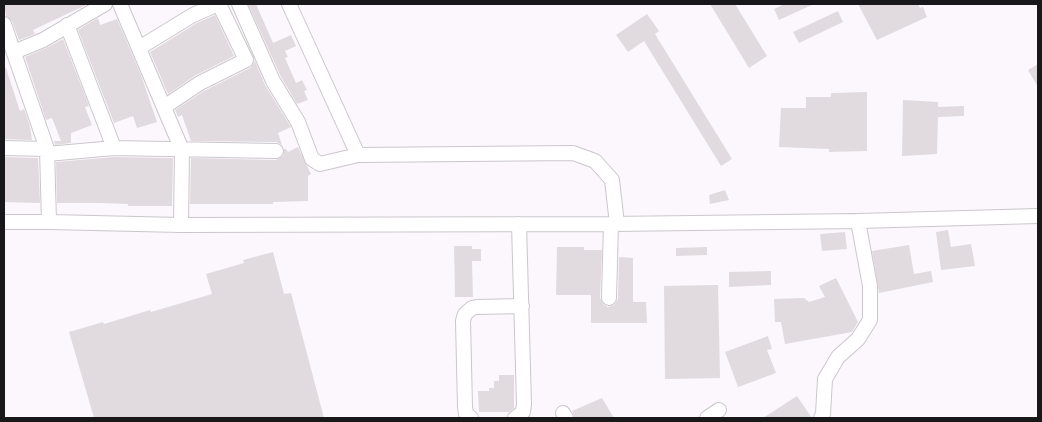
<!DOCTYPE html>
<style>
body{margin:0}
#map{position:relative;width:1042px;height:422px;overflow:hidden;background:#fbf7fc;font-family:Helvetica,sans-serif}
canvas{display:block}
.frame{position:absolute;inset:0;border:5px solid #181719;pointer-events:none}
</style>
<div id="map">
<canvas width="1042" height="422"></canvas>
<div class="frame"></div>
</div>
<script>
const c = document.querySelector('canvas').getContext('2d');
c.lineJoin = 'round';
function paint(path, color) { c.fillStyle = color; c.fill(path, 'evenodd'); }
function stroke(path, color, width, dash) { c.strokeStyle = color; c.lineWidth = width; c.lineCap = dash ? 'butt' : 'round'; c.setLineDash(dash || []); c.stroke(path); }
paint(new Path2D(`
 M4,4h84l-55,26 2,4 -16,6 -7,-19 -6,-5z
 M248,4h8l17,39 18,-8 5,11 -11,5 3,6 -3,1 11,25 6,-3 5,10 -3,1 4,9 -11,4 -16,-27z
 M710,4h25l32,52 -18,12z
 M785,4h29l-35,16 -5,-11z
 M858,4h60l2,4 3,-1 4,10 -50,23z
 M838,11l5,11 -44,21 -6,-11z
 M647,14l12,17 -4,3 77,125 -11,7 -77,-125 -16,11 -12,-17z
 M215,15l19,41 -38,19 -28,19 -18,-42 47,-29z
 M98,18l2,7 17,-6 24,56 16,47 -20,6 -4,-12 -19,7 -36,-93z
 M63,39l26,67 -4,1 7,18 -21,8v10l-16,2 -1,-4h7l-9,-23 -6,2 -21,-63 21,-9z
 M255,61l10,24 26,42 -13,6 4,12 -6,-3 -85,-1 -9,-26 -4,2 -3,-7 29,-19 46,-23z
 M1038,64v23l-10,-17z
 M4,68h2l14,43 4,-2 6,17 2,14 -28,-1z
 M867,92v59l-38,1v-3l-50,-2 2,-39h25v-11h25v-4z
 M903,100l35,2v5l26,-1v10l-26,1 -1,37 -35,2z
 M298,147l13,27 -3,2v25l-35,1v2h-83l1,-46 85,2 7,-4 1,-7h2l2,3z
 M4,157l34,1 2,45 -36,-1z
 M114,157l59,1 -1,48h-44v-2l-28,-1h-43l-1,-41z
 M725,190l4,10 -19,4 -1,-9z
 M948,230l3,17 20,-3 4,22 -34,4 -5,-38z
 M845,232l2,17 -25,2 -2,-17z
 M909,245l5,29 17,-3 2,11 -54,11 -7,-42z
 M454,246h18v3h9v12h-9l1,36h-18z
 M557,247h27v3h18l-2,48 4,7 4,2 6,-2 4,-6 1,-42 14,1v44h13l1,21h-56v-28h-35z
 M707,247v8l-31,1v-8z
 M273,252l11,42 7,-1 33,125h-230l-25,-86 34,-10 1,2 46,-14 1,2 61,-18 -6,-20 38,-11 -1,-3z
 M771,271v14l-42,2v-15z
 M836,278l22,44 -6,10 -67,12 -4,-22h-6l-1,-23 30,-1 5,4 16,-5 -6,-11z
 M718,285l2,93 -55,1 -1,-93z
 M768,336l4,13 -5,1 9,23 -38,14 -13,-35z
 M499,375h15v33l-5,4h-30l-1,-21h11v-3h5v-7h5z
 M797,396l15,22h-49z
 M602,398l12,20h-39l-3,-7z`), '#e1dbdf');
const minor = new Path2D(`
 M120,4l62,146 -1,75
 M239,4l34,77 25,41 14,37 8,5 38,-9
 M289,4l69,151 215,-2 22,8 17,19 5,44
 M4,24l43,125 2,73
 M67,25l47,123
 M139,48l54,-33 25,-11
 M14,52l29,-12 62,-36
 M164,107l36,-24 46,-23 -27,-56
 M4,148l43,1
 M47,154l67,-6 162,3
 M4,222h45l132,3 430,-1 247,-3 180,-5
 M609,298l2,-74
 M563,413l3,5
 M471,418l-5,-4 -1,-7 -2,-86 2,-7 7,-6 5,-1 45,-1
 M515,418l8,-6 1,-8 -5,-180
 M707,418l12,-8
 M821,418l2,-4 2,-35 13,-22 20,-18 12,-19v-34l-12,-65`);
stroke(minor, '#cbc7cc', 16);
stroke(minor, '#fff', 14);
</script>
